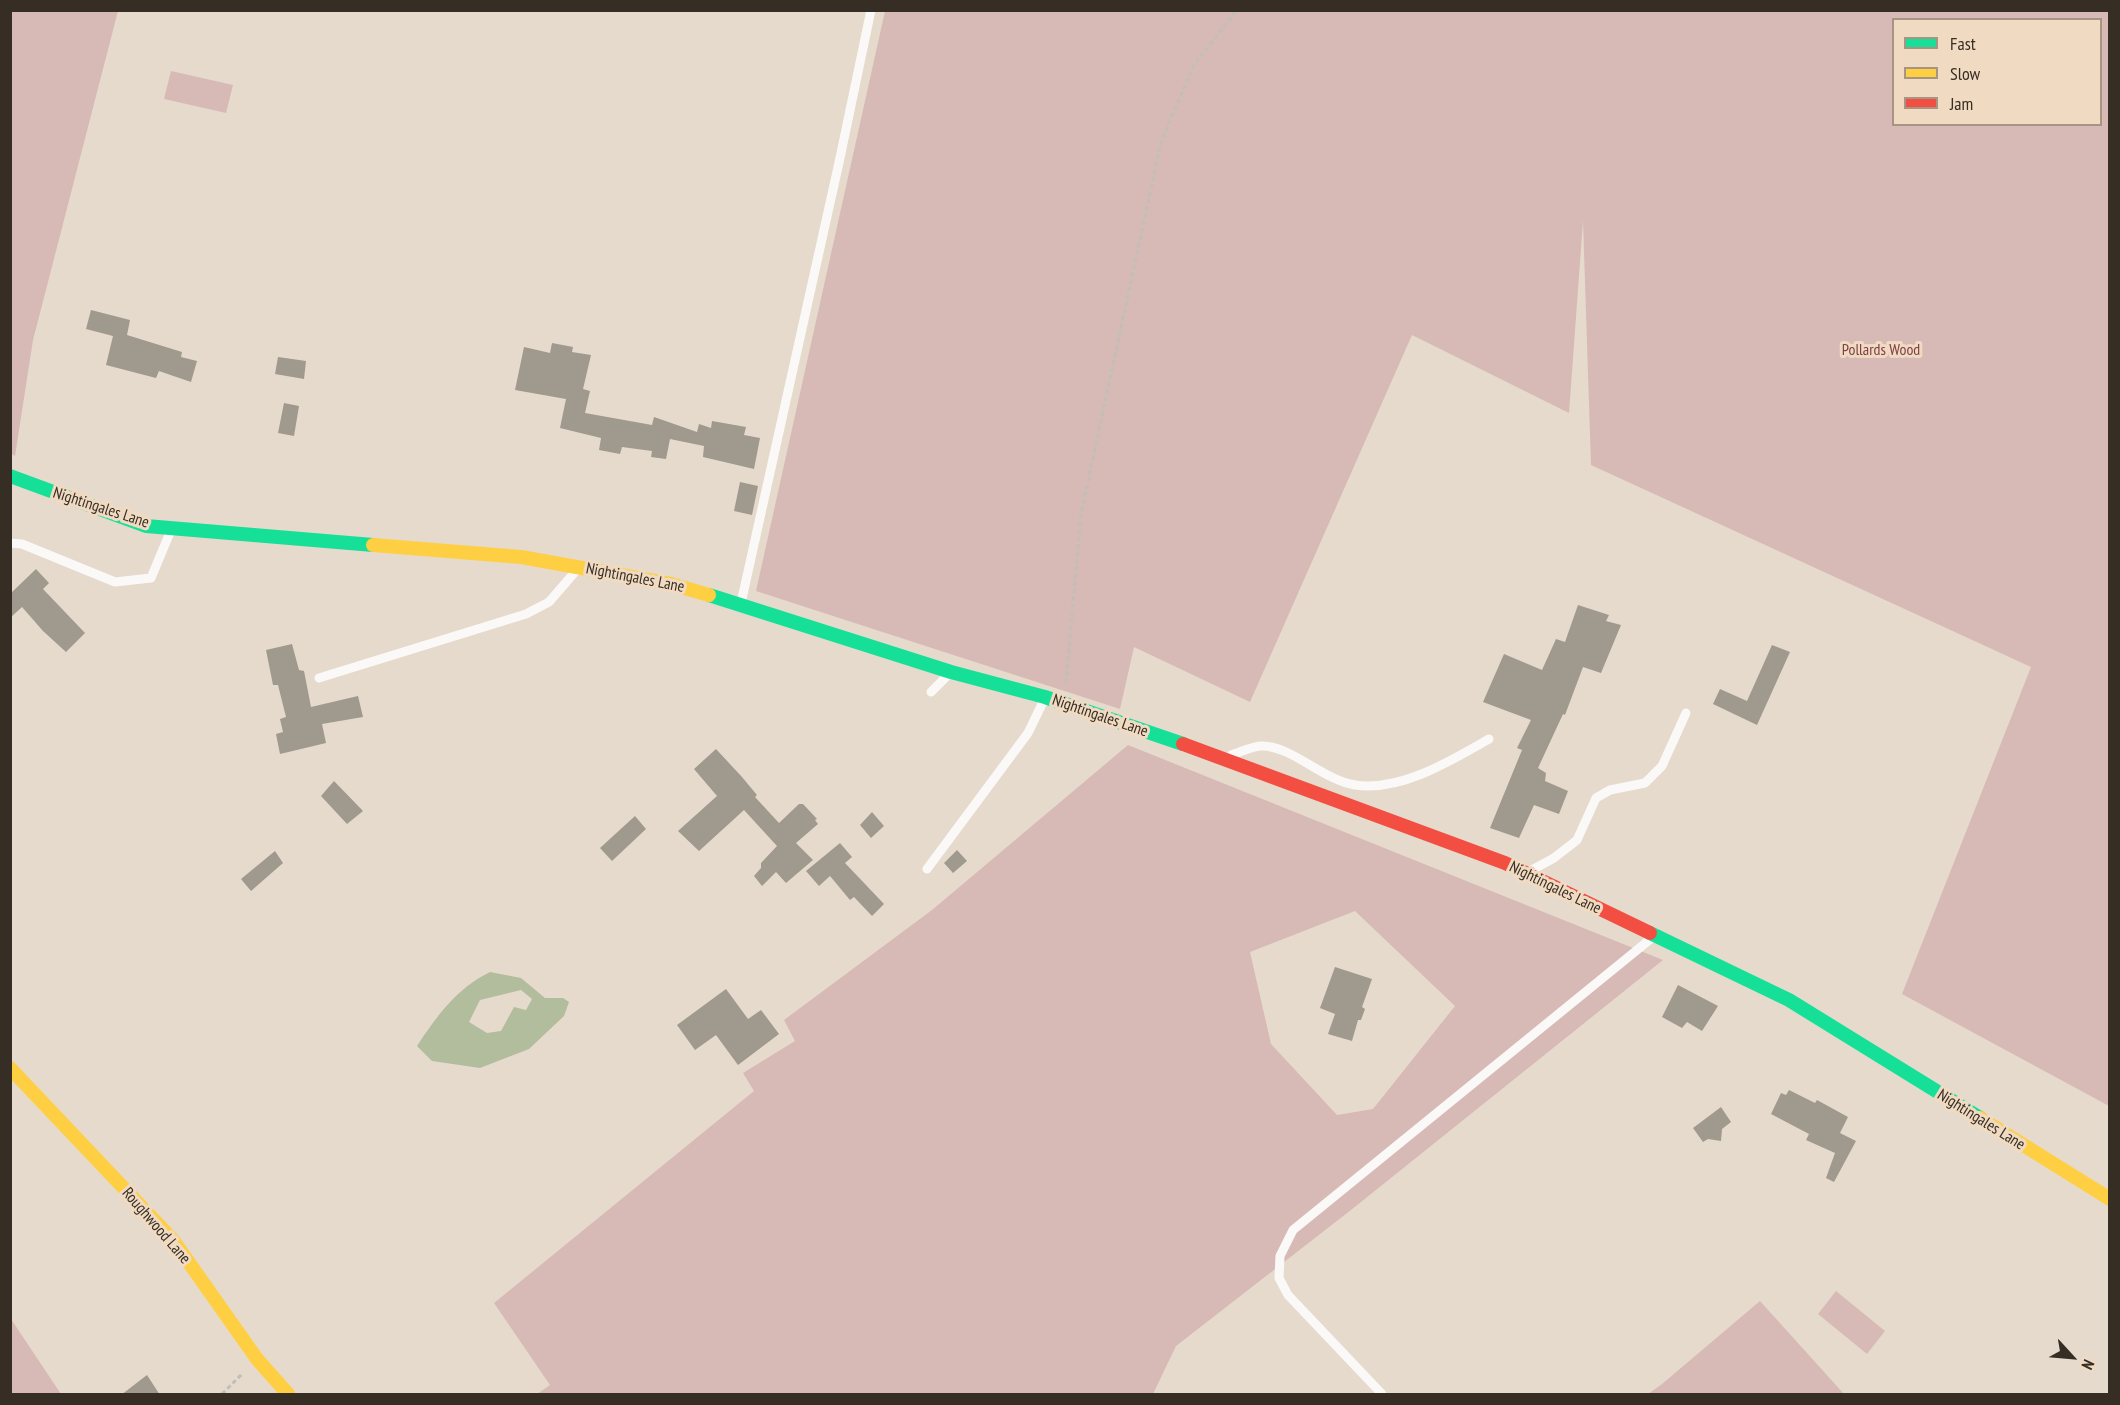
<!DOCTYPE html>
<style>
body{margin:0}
#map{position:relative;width:2120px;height:1405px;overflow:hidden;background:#e6dacc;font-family:"PT Sans Narrow",sans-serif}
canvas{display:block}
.frame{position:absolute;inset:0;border:12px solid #362e24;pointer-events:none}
.legend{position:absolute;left:1892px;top:18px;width:210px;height:108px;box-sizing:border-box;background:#f1dac2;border:2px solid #a69583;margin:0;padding:8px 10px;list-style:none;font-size:18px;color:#362e24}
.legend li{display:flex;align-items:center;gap:12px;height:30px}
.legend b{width:30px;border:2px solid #a69583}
.north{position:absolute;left:2042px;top:1327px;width:60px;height:60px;-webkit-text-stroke:4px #f1dac2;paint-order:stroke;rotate:116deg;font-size:16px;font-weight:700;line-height:24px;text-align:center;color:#362e24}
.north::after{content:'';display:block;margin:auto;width:21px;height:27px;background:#362e24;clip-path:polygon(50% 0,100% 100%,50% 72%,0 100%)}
</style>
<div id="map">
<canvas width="2120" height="1405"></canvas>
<div class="frame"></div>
<ul class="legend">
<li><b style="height:8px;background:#16e098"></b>Fast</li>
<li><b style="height:8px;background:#ffcf43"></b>Slow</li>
<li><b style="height:8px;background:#f24e42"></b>Jam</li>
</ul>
<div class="north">N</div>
</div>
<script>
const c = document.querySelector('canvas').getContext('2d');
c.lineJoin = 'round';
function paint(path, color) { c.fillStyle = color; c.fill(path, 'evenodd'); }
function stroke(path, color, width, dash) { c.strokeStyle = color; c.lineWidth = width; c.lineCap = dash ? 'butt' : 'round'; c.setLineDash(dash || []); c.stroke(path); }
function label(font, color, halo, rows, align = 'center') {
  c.font = font + ' "PT Sans Narrow",sans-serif'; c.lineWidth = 6; c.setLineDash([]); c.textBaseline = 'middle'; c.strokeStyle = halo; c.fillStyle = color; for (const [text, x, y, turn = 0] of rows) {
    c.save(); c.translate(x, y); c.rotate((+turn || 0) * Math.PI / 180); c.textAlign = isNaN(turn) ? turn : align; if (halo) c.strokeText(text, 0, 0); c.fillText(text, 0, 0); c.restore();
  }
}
paint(new Path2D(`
 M10,11h108l-85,329 -18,116 -5,-3z
 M885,11h1224v1095l-207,-112 129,-327 -440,-202 -8,-244 -14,192 -157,-78 -162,367 -116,-55 -14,62 -364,-118zM1894,20h206v104h-206z
 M171,71l62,14 -7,28 -62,-14z
 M1128,745l535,215 -312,250 -175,136 -23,48h-616l13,-9 -56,-82 260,-212 -11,-18 52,-32 -11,-21 148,-110zM1355,911l100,95 -82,103 -36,6 -66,-71 -21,-92z
 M1836,1291l49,40 -18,23 -49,-40z
 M1760,1301l84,93h-196l14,-10z
 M11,1319l50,75h-50z`), '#d7bab6');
paint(new Path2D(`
 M490,972l31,6 24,20h18l6,4 -5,14 -35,33 -49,19 -48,-7 -15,-15c20,-30 40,-58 73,-74zM521,990l11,9 -6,11 -12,-3 -13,24 -14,2 -18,-11 11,-22z`), '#b2bd9d');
paint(new Path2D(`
 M91,310l39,10 -3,15 55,17 -1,5 16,4 -6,21 -32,-11 -3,7 -50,-13 7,-29 -27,-7z
 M552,343l21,4 -1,5 19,3 -8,34 7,2 -5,22 67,12 2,-8 43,15 2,-8 12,4 1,-7 34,6 -2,8 16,3 -6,31 -51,-12 1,-11 -34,-7 -4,20 -15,-2 1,-6 -30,-4 -2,7 -21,-4 2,-12 -41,-10 6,-29 -51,-9 9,-43 26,6z
 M278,357l28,4 -2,18 -29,-5z
 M284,403l15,3 -5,30 -16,-3z
 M740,482l18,4 -6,29 -18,-4z
 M36,569l13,14 -6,6 42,44 -19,19 -23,-21 -21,-24 -12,11v-24z
 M1578,605l31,10 -3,6 15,4 -20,48 -18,-6 -18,48 -2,-1 -25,54 8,5 -1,8 23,10 -9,23 -25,-9 -15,33 -29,-10 32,-78 -5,-2 14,-28 -48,-18 21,-48 38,16 14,-31 9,3z
 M292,644l7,26 5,1 7,36 47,-11 5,21 -41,7 4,19 -46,11 -4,-20 7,-2 -3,-13 6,-2 -8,-32h-5l-7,-35z
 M1772,645l18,7 -33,73 -44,-21 7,-15 27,12z
 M716,749l26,28 15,18 -2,2 24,26 20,-19h4l14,15 -2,1 3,4 -22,19 17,17 -27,23 -10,-11 -14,14 -8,-10 7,-8v-5l16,-17 -33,-36 -45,41 -21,-20 39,-35 -23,-27z
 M334,781l29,30 -16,13 -26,-28z
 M872,812l12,14 -13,12 -11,-13z
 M635,816l11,13 -34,32 -12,-13z
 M840,843l12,14 -7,6 39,41 -12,12 -18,-19 -4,3 -20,-24 -11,10 -13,-15z
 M957,850l10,11 -14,12 -9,-10z
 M275,851l8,12 -32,28 -10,-12z
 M1335,967l37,12 -10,28 3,2 -4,11h-3l-6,21 -24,-7 7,-20 -15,-6z
 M1678,985l40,21 -16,25 -15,-9 -5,6 -20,-11z
 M726,989l22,30 13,-9 18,24 -41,31 -22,-30 -21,15 -18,-25z
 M1789,1090l26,13 2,-3 31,17 -8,16 16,8 -22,41 -8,-4 9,-25 -29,-13 3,-6 -38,-20 10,-21 5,2z
 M1721,1107l10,15 -9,7 -1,12 -13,-2 -5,3 -10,-14z
 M147,1375l13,20h-39z`), '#a0998d');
stroke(new Path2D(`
 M1066,683l15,-169 80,-372 33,-77 43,-55
 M222,1394l20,-20`), '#c2beb8', 3, [4.5, 3]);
stroke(new Path2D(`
 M10,543l12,1 93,38 36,-4 20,-48
 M741,603l99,-445 31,-148
 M319,678l207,-64 23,-12 26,-30
 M931,692l18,-18
 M1231,755c10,-3 21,-9 31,-9 30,0 61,34 93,39 45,7 96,-24 134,-46
 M927,869l101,-136 16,-33
 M1530,871l24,-13 23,-18 19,-42 14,-8 35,-7 17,-17 24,-53
 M1382,1394l-94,-99 -9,-17 1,-22 13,-26 360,-293`), '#fbf9f7', 9);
stroke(new Path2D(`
 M10,476l136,50 227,19
 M709,595l242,77 94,25 138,47
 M1650,933l139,67 191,118`), '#16e098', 14);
stroke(new Path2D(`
 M373,545l148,12 150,27 38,11
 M10,1068l163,172 84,119 31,35
 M1980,1118l130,81`), '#ffcf43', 14);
stroke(new Path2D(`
 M1183,744l322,119 145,70`), '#f24e42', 14);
label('16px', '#7d3e48', '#f1dac2', [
 ["Pollards Wood",1881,350]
]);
label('16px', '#362e24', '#f1dac2', [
 ["Nightingales Lane",101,508,18],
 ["Nightingales Lane",635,578,11],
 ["Nightingales Lane",1100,716,19],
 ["Nightingales Lane",1555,888,26],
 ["Nightingales Lane",1981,1120,32],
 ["Roughwood Lane",156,1226,49]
]);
</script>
